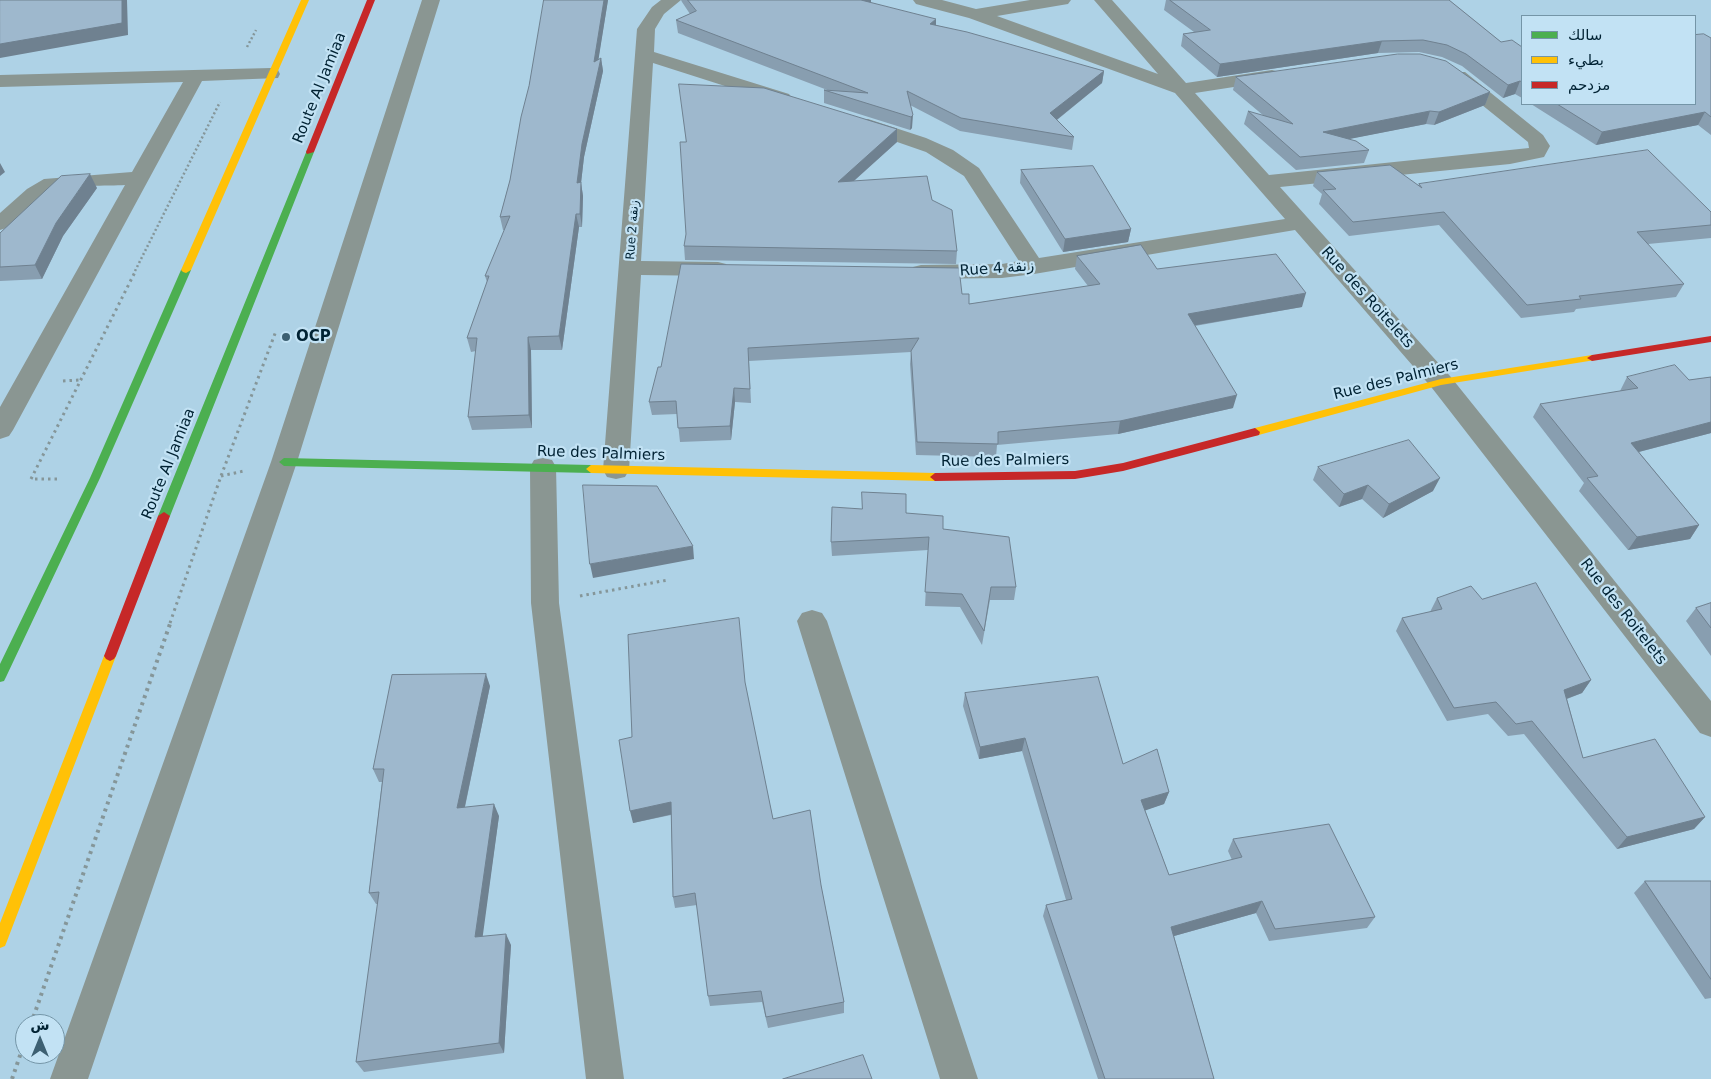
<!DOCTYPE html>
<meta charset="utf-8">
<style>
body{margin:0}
#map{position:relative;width:1711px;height:1079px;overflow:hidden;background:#aed2e6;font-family:"DejaVu Sans",Cairo,sans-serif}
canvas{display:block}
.legend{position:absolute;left:1521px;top:15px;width:175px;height:90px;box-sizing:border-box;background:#c2e2f4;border:1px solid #7495a7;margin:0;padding:6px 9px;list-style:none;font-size:15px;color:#023}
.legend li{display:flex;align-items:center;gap:10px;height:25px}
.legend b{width:25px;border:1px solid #7495a7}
.north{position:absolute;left:15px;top:1014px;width:50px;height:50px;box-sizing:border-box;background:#c2e2f4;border:1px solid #7495a7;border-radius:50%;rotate:0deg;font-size:14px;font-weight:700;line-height:20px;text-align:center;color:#023}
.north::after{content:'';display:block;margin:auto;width:18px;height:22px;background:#3d6072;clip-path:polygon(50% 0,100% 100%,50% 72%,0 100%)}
</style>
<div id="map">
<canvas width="1711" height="1079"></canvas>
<ul class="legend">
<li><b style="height:6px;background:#4caf50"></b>سالك</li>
<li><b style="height:6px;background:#ffc107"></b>بطيء</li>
<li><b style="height:6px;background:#c62828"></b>مزدحم</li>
</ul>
<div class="north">ش</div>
</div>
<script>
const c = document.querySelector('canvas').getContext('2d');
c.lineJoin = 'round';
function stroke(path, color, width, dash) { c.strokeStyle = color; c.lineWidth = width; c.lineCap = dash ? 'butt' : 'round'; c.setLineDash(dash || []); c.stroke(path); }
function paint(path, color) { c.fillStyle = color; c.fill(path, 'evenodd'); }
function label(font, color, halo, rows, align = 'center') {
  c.font = font + ' "DejaVu Sans",Cairo,sans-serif'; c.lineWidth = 4.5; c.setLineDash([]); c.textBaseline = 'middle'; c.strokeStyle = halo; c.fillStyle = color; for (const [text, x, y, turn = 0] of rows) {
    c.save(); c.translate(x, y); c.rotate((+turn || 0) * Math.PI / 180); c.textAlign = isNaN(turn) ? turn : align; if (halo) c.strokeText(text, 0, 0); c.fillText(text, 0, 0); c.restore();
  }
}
stroke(new Path2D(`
 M247,47l9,-17
 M135,271l85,-169`), '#859699', 2.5, [2, 2.5]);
stroke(new Path2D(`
 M63,381l17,-1
 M221,476l23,-5
 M57,479h-26l105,-209
 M580,596l88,-16
 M170,623l51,-147 55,-145`), '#859699', 3, [2.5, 4]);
stroke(new Path2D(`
 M31,1024l140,-403
 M12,1079l13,-38`), '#859699', 4, [3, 4.5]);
paint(new Path2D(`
 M422,0h18l-143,462 -209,617h-38l221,-617z
 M661,0h20l-17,14 -9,15 -1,23 135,42 3,4 -3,4h-14l-122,-39 -12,198 77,1 8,2 3,5 -3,5 -8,2 -77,-1 -12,195 -4,7 -9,2 -9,-2 -4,-7 34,-441 15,-22z
 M913,0h29l34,9 54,-9h41l-3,4 -6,1 -65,11 161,58 -64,-74h18l74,83 86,-13 7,2 2,4 -2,4 -84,13 74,82 260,-27 -1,-6 -77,-62 -2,-4 2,-4h14l78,63 7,11 -6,11 -34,7 -230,23 170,189 261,325v36l-11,-4 -268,-345 -137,-158 -261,44 -32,4 -81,1 -8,-2 -3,-5 3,-5 8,-2 81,-1 17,-3 -55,-85 -38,-24 -72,-25 -3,-4 3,-4h14l58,19 27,12 26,18 60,90 246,-39 -110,-126 -206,-75 -53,-14z
 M271,68l7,2 2,4 -2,4 -76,3 -189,349 -4,6 -9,3v-32l125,-222c-16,1 -57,0 -70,4 -22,8 -33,36 -55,41v-17l27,-24 17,-10 88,-7 51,-90 -183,5v-12z
 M543,458l9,2 4,7 3,136 65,476h-38l-55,-476 -1,-136 4,-7z
 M812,610l10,3 5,8 151,458h-38l-143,-458 5,-8z`), '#8a9692');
paint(new Path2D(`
 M307,150l7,2 -144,364 -6,4 -4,-1 -2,-3z
 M186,267l5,3 -91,208 -94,199 -2,4 -4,1v-18l90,-186 91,-208z
 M284,458l307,7 5,4 -5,4 -307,-7 -5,-4z`), '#4caf50');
paint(new Path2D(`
 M301,0h8l-118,270 -5,3 -3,-1 -2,-2z
 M1592,355l5,3 -2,2 -154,25 -186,51 -5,-4 5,-4 186,-49z
 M591,465l344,8 5,4 -5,4 -344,-8 -5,-4z
 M110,651l4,2 2,3 -109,285 -2,5 -5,2v-25l104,-267 2,-3z`), '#ffc107');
paint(new Path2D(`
 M367,0h8l-61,152 -7,2 -1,-2z
 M1711,336v6l-119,19 -5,-3 5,-3z
 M1255,428l5,4 -1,3 -136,36 -48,8 -140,2 -5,-4 5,-4 140,-2 48,-8z
 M164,512l6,4 -54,140 -2,3 -4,2 -4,-2 -2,-3 54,-140z`), '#c62828');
paint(new Path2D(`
 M543,0h65l-10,60 3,-2 2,13 -19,86 -3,26 2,13 -1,31h-3l-17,123h-31l1,78 -60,2 -4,-13 8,-66 -5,1 -4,-14 20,-56 -2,-6 20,-46h-2l-3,-13 10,-37 19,-94 15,-84z
 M681,0h190v3l65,22 168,46 -2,12 -45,37 17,17 -2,13 -112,-19 -50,-26 2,23 -2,2 -86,-27v-13l6,1 -152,-58 -2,-13 14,-6 -8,-12z
 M1166,0h283l52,42 21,5v51l-7,-4 -12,4 -41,-32 -20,-9 -23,-5 -41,1 -161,24 -36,-31 2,-12 11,-2 -30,-22z
 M1711,38v97l-13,-10 -102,20 -65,-41h164z
 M1236,77l254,15 -5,13 -51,20 -8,-1 -78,15 21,11 -5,13 -68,7 -52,-46 4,-13 16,5 -31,-26z
 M897,129v13l-43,39 103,70 -1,13 -271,-4 -1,-14z
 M1021,170l110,59 -3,13 -65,10 -43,-69z
 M1317,172l102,13v-1l292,28v26l-63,6 36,40 -8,13 -100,12 -2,3 -53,6 -82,-93 -90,11 -30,-32 3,-10 -9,-8z
 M97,188l-34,48 -21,43 -42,2v-48z
 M1077,256l80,13 145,38 -107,19 38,82 -115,26 -121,11 -1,12 -80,-2 -6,-91 1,-12 -162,9 2,42 -16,-1 -4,38 -51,2 -3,-28 -25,1 -3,-13 12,-35 301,-73 7,10 119,-18 -13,-17z
 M1627,377l62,3 22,-3v56l-72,19 60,73 -9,14 -62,11 -49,-59 5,-8 -51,-66 7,-13 80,-13z
 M1318,467l115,24 -50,27 -21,-19 -23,8 -26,-27z
 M906,513l37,16 73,58 -2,13h-24l-8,45 -22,-38 -35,-1 3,-56 -96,6 -1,-14z
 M1437,598l45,1 109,81 -9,13 -15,6 16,59 122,59 -11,12 -77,20 -93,-115 -16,2 -20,-22 -41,7 -51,-90 6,-13 28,-6z
 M1711,603v53l-25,-35 10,-13z
 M745,684l28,135 48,66 23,117v11l-76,15 -6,-26 -52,4 -2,-10 -11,-91 -22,3 -2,-11 -2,-82 -38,8 -1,-86z
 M490,686l-25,121 34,9 -17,120 29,9 -7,108 -140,19 -8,-10 22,-158h-2l-7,-11 13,-111h-3l-6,-13z
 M965,693l158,71 46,28 -5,12 -19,6 24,65 63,-15 -4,-9 5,-12 142,78 -8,11 -98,13 -13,-28 -82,23 40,143h-116l-55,-163 3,-11 20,-5 -44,-149 -43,8 -16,-53z
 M1645,881h66v117l-6,1 -71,-106z`), '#889eb0');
paint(new Path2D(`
 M122,0h5l1,35 -128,23v-14z
 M604,0h4l-12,75 -2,-13z
 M860,0h11v10z
 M936,19v13l-6,-8z
 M1382,41l-4,12 -161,24 3,-13z
 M601,58l2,13 -19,86 -3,26 2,13 -1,31 -2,-13 -3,-31 5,-39z
 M1104,71l-2,12 -53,43 1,-13z
 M1520,81l-5,13 -12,4 5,-13z
 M1490,92l-5,13 -51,20 5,-13z
 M1430,111l-4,13 -107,21 4,-13z
 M1705,112l-7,13 -102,20 6,-13z
 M913,115l-1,13 -2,2 1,-13z
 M897,129v13l-59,53v-13z
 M0,163l5,9 -5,4z
 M90,174l7,14 -34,48 -21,43 -7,-14 21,-42z
 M576,214l3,13 -17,123 -3,-14z
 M1131,229l-3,13 -65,10 2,-13z
 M1306,293l-4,14 -117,20 3,-13z
 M528,337l3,13 1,78 -3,-13z
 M734,388l1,14 -4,38 -1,-14z
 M1237,395l-4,13 -115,26 2,-13z
 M1711,422v11l-88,23 8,-13z
 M1440,478l-7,13 -50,27 6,-14z
 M1368,485l-6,14 -23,8 5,-13z
 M1699,525l-9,14 -62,11 9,-13z
 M693,546l1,13 -101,19 -3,-14z
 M486,674l4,12 -28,134 -5,-12z
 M1591,680l-9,13 -27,10 9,-13z
 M1025,738l-3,13 -43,8 1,-12z
 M1169,792l-5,12 -26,9 3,-13z
 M671,802l2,12 -40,9 -3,-12z
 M494,804l5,12 -18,133 -6,-12z
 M1705,817l-11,12 -77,20 10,-12z
 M1262,901l-6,12 -89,25 4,-11z
 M506,934l5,11 -7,108 -5,-10z`), '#6f8190');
const building = new Path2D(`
 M0,0h122v23l-122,21z
 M544,0h60l-10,62 7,-4 -19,86 -5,39 4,-1 -1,32h-4l-17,122 -31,1 1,78 -61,2 9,-79h-10l22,-62h-4l25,-60 -10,1 10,-37 11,-63 8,-31z
 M688,0h173l75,19 -6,5 37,8 137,39 -54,42 24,24 -113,-19 -54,-27 6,24 -2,2 -87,-27 44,3 -192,-73 20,-9z
 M1170,0h279l52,42 11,-2 10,7v35l-2,-1 -12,4 -42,-31 -19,-9 -24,-5 -41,1 -162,23 -37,-30 27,-4z
 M1704,34l7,4v79l-6,-5 -103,20 -45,-28h138v-69z
 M1398,54h22l26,7 44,31 -51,20 -9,-1 -107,21 33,9 13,9 -69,7 -52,-46 45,13 -57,-47z
 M679,84l85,4 133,41 -59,53 89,-6 5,24 20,10 5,41 -273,-5 2,-12 -6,-92h6z
 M1648,150l63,62v13l-74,7 47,52 -105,12 2,3 -54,6 -83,-93 -91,10 -30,-32 13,-1 -19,-17 73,-7 32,23 -3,-4z
 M1093,166l38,63 -66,10 -44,-69z
 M90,174l-34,49 -21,42 -35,2v-34l61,-57z
 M1141,245l16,24 119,-15 30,39 -118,21 49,81 -117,26 -122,11v12l-81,-2 -6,-91 8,-13 -171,10 2,41 -16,-1 -4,38 -52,2 -2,-27 -27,1 9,-35h3l20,-103 278,4 3,26h7v10l131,-20 -23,-28z
 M1675,365l14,15 22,-3v45l-80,21 68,82 -62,12 -50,-59 11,-2 -58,-72 98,-16 -11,-11z
 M1409,440l31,38 -51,26 -21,-19 -24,9 -26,-27z
 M583,485l74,1 36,60 -103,18z
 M862,492l44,2v19l37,3v13l66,8 7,50h-25l-7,44 -22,-37 -37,-2 4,-55 -98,5 1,-35 30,2z
 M1536,583l55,97 -27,10 19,68 72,-19 50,78 -78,20 -95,-116 -16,3 -20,-22 -42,6 -52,-90 40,-9 -5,-11 34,-12 11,13z
 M1711,603v25l-15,-20z
 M739,618l6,64 28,137 37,-9 11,75 23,117 -78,15 -5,-26 -53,5 -13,-103 -22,4 -2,-95 -41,9 -11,-71 13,-3 -4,-102z
 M486,674l-29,134 37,-4 -19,133 31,-3 -7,109 -143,19 23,-170 -10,1 15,-124h-11l19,-94z
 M1098,677l25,87 34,-15 12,43 -28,8 28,75 73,-18 -9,-18 96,-15 46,93 -100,12 -13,-28 -91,26 43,152h-109l-59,-174 26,-6 -47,-161 -45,9 -15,-54z
 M1645,881h66v98z
 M863,1055l9,24h-89z`);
paint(building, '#9eb8cd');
stroke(building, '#6f8190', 1);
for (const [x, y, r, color] of [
 [286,337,5,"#3d6072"]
]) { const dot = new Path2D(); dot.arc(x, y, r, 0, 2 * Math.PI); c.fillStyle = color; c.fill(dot); stroke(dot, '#c2e2f4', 2); }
label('12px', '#023', '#c2e2f4', [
 ["Rue 2 زنقة",633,230,-86]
]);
label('15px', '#023', '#c2e2f4', [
 ["Route Al Jamiaa",320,88,-68],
 ["Rue 4 زنقة",997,269,-4],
 ["Rue des Roitelets",1367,298,48],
 ["Rue des Palmiers",1396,380,-14],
 ["Rue des Palmiers",601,454,2],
 ["Rue des Palmiers",1005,461,-1],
 ["Route Al Jamiaa",169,464,-68],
 ["Rue des Roitelets",1623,612,52]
]);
label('bold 15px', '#023', '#c2e2f4', [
 ["OCP",296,337]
], 'left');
</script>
